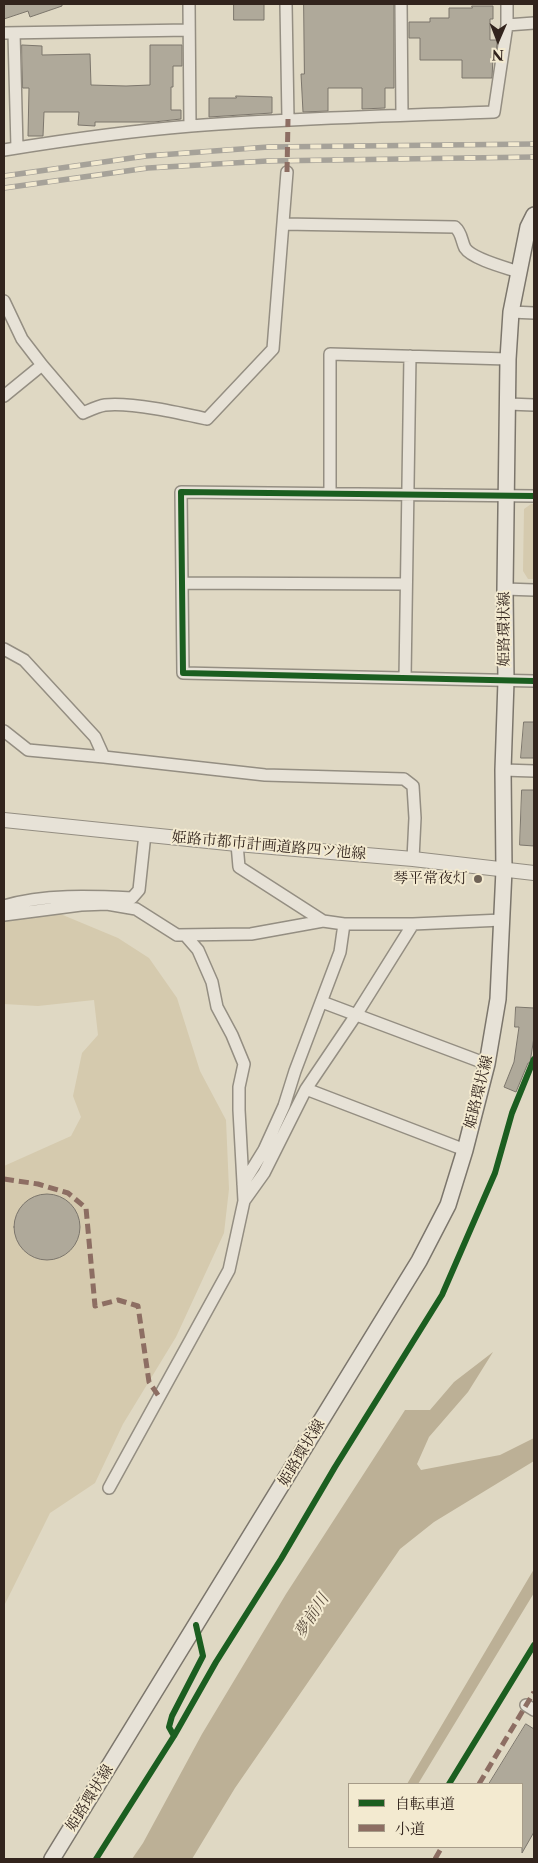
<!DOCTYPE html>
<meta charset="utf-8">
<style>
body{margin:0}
#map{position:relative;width:538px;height:1863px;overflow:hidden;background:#dfd8c3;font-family:"Libre Caslon Text","Noto Serif JP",serif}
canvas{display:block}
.frame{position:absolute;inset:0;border:5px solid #32241d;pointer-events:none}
.legend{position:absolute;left:348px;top:1783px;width:175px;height:65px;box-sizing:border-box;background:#f3ead0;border:1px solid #a69b88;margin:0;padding:6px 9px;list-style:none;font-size:15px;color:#32241d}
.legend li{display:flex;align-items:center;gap:10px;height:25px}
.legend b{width:25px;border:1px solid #a69b88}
.north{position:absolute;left:473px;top:15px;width:50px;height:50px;-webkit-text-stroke:4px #f3ead0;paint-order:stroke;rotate:181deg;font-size:14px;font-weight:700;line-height:20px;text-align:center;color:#32241d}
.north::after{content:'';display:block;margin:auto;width:18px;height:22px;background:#32241d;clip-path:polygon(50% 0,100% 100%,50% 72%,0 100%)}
</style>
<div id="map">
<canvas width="538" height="1863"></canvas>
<div class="frame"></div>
<ul class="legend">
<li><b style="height:6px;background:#1b5e20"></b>自転車道</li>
<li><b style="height:6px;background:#8d6e63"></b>小道</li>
</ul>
<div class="north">N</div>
</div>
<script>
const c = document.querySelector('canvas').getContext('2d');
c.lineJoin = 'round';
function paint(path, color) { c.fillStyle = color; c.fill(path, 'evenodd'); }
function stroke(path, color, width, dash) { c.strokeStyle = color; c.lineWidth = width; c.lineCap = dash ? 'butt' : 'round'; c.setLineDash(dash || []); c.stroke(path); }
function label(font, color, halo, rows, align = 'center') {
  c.font = font + ' "Libre Caslon Text","Noto Serif JP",serif'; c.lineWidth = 4; c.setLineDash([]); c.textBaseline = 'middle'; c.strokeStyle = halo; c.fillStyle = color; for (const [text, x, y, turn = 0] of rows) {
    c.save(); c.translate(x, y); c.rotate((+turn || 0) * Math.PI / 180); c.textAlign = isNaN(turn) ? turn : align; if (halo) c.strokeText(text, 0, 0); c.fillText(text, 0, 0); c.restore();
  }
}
paint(new Path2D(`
 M531,504h3v75h-6l-5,-8 1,-62z
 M58,913l60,25 31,20 28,40 23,73 26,49 3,69 -5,44 -48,104 -53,87 -28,59 -45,30 -46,93v-440l67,-30 10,-19 -8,-21 9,-43 16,-18 -4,-35 -56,6 -34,-2v-82l2,-3z`), '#d5caae');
paint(new Path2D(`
 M493,1352l-25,40 -39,45 -12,27 4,6 79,-15 34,-17v23l-100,61 -34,27 -165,239 -43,71h-60l11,-16 59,-109 84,-140 119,-184h25l24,-28z
 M534,1569v24l-116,191h-11z`), '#bcb096');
const building = new Path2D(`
 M4,4h58v2l-32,11 -2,-6 -24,8z
 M234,4h30v16h-30z
 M304,4h90v84h-9v20l-23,1v-21h-34v23l-25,1 -2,-38h3z
 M472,6h21v13h-3v21h7v4l-2,13h-2l-1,21h-30v-18h-42v-22h-11v-16h21v-4h19v-10h23z
 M22,45l20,1v9l48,-1 1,31 35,1 24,-1v-40h32v21h-9v21h-2v23h10v9l-27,3h-59v4l-17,-1 1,-13h-35l-1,24h-15l1,-48h-6z
 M236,96l36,1v16l-63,4v-19h27z
 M524,722h10v36h-13z
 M522,790h12v56l-14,-1z
 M516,1007l18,1v29l-4,26h-2l-12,29 -12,-5 10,-25 5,-35h-4z
 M14 1227a33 33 0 1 1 66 0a33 33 0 1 1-66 0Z
 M526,1724l8,5v103l-12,21v-69h-33z`);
paint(building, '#afa99a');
stroke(building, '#7c766c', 1);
const minor = new Path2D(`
 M189,4l1,122
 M286,4l2,115
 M401,4l1,111
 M507,25v-21
 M4,33l185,-3
 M14,33l3,115
 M4,150c62,-10 125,-19 187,-24 101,-8 202,-10 303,-14l13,-87 27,-2
 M283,224l172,3c7,6 6,13 10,21 7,11 42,20 54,24
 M4,301l18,38 20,26 41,48c7,-3 15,-7 22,-8 26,-3 75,8 102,14l66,-70 14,-177
 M511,312l23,1
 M4,396l38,-31
 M508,404l26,1
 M330,493v-139l178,5
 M534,496l-353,-4 2,181 351,8
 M182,583l224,1
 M505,589l29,1
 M4,649l20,11 71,77 9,20 161,18 139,4 9,7 2,32 -2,41
 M405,678l5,-322
 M4,731l24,19 76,7
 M503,770l31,1
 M237,844l2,23 84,54 21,3h69l89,-4
 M4,906c40,-12 87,-10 128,-8l7,-8 6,-56
 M4,915l77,-10 26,-1 29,5 41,26 74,-1 72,-13
 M413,924l-57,91 -50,74 159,61
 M322,1002l165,62
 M243,1184l21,-34 20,-44 11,-35 45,-119 4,-28
 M244,1201l20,-28 42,-84
 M109,1488l120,-218 15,-69 -5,-91v-23l5,-23 -12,-29 -15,-28 -5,-25 -14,-32 -13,-15
 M526,1705l8,5`);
const tertiary = new Path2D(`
 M4,820l233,24 176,15 121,14`);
const secondary = new Path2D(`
 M52,1859l367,-598 29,-56 17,-55 22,-86 11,-65 6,-129 -1,-100 3,-89 -1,-92 3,-230 3,-47 17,-85 6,-12`);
stroke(minor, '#948e82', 14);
stroke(tertiary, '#948e82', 16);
stroke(secondary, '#7c766c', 18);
stroke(minor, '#e7e2d7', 11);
stroke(tertiary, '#e7e2d7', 14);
stroke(secondary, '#e7e2d7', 15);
const rail = new Path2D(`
 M4,176l142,-20 122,-9 266,-3
 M4,188l144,-20 119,-7 267,-4`);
stroke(rail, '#a6a299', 5.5);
stroke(rail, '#f3ead0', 4, [11]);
stroke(new Path2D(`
 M287,172l1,-53
 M4,1179l34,5 30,9 18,15 9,98 23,-6 20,6 11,76 11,16
 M479,1784l55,-92
 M435,1859l7,-12`), '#8d6e63', 5, [10, 5]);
stroke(new Path2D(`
 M534,496l-353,-4 2,181 351,8
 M174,1736l-5,-9 3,-11 31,-60 -7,-31
 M449,1784l85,-139
 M96,1859l78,-123 42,-74 65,-103 54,-92 107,-172 53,-122 17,-60 22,-54`), '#1b5e20', 6);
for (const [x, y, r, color] of [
 [478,879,5,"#6f6357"]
]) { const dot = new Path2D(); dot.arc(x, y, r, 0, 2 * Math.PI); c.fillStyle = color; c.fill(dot); stroke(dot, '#f3ead0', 2); }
label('15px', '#32241d', '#f3ead0', [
 ["姫路環状線",505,629,-90],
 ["姫路市都市計画道路四ツ池線",269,846,5],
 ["姫路環状線",479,1092,-76],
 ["姫路環状線",302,1453,-59],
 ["姫路環状線",90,1798,-58]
]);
label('15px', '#32241d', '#f3ead0', [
 ["琴平常夜灯",468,879]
], 'right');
label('italic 16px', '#5d4f40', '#f3ead0', [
 ["夢前川",312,1616,-57]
]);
</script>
